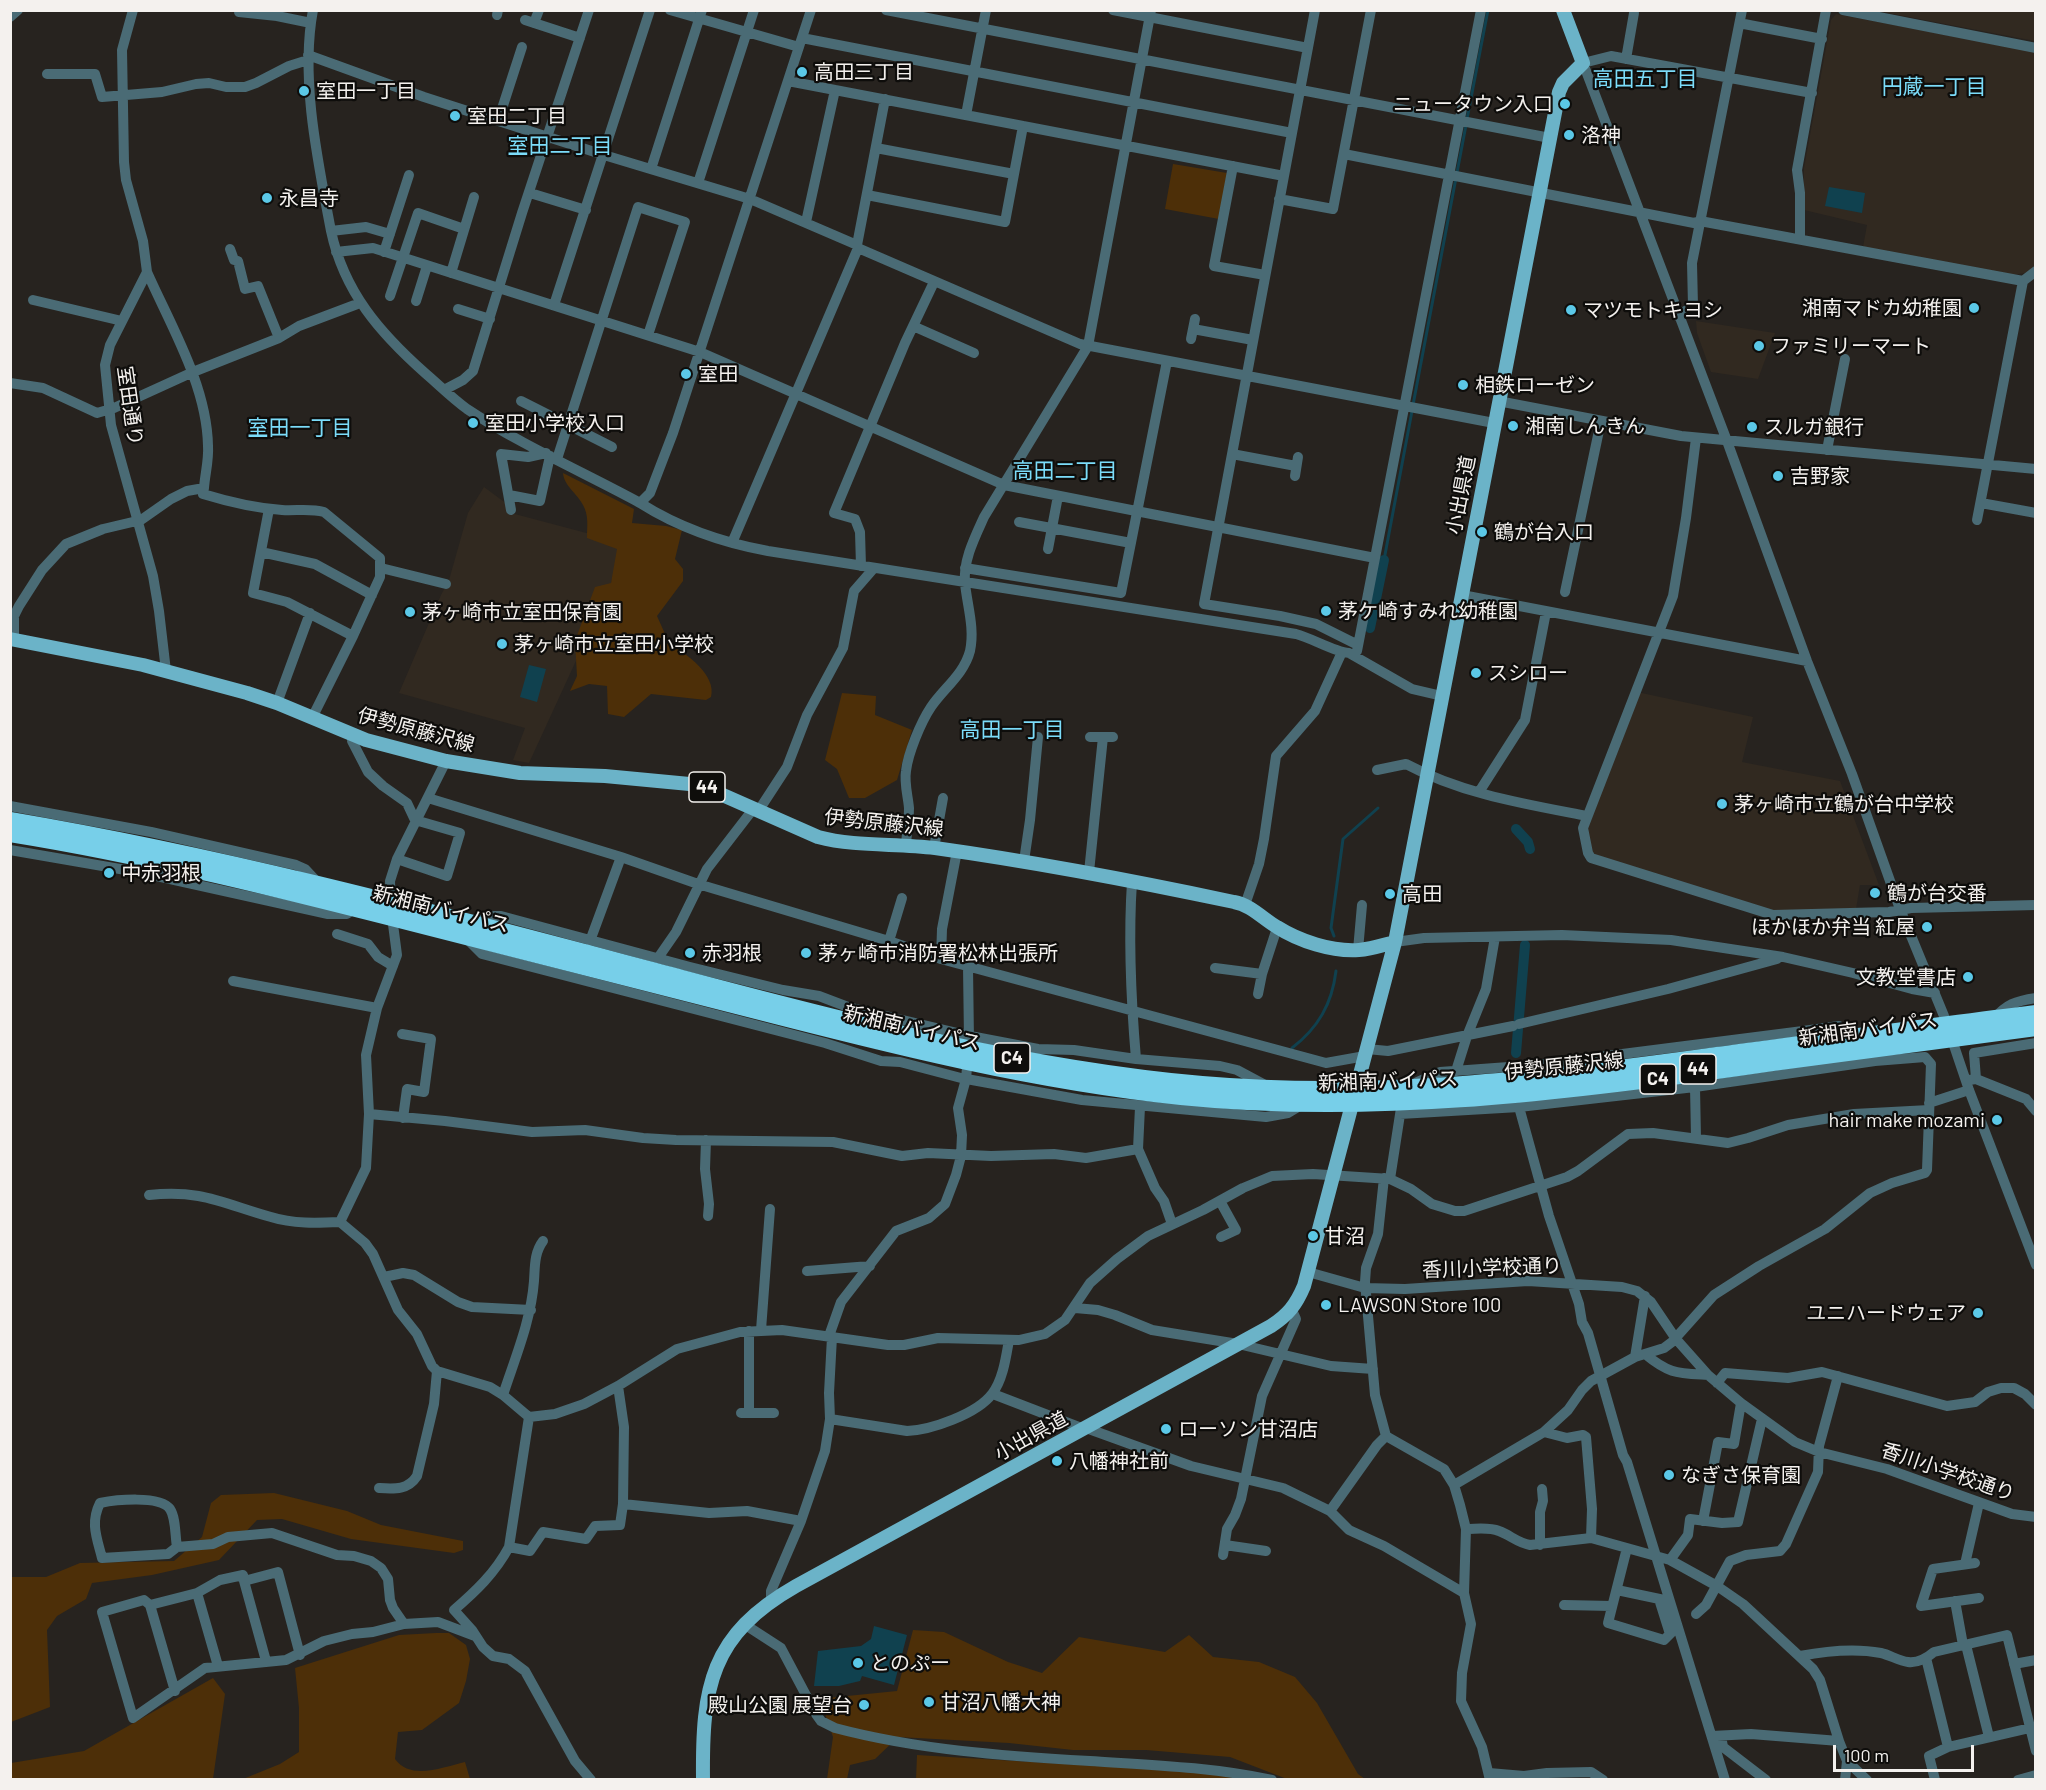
<!DOCTYPE html>
<meta charset="utf-8">
<style>
body{margin:0}
#map{position:relative;width:2046px;height:1790px;overflow:hidden;background:#27231f;font-family:Barlow,sans-serif}
canvas{display:block}
.frame{position:absolute;inset:0;border:12px solid #f4f1ee;pointer-events:none}
.scale{position:absolute;left:1833px;top:1745px;width:141px;height:27px;box-sizing:border-box;border:3px solid #f4f1ee;border-top:0;padding-left:8px;font-size:18px;line-height:21px;white-space:nowrap;color:#f4f1ee;-webkit-text-stroke:4px #0e0d0b;paint-order:stroke}
</style>
<div id="map">
<canvas width="2046" height="1790"></canvas>
<div class="frame"></div>
<div class="scale">100 m</div>
</div>
<script>
const c = document.querySelector('canvas').getContext('2d');
c.lineJoin = 'round';
function paint(path, color) { c.fillStyle = color; c.fill(path, 'evenodd'); }
function stroke(path, color, width, dash) { c.strokeStyle = color; c.lineWidth = width; c.lineCap = dash ? 'butt' : 'round'; c.setLineDash(dash || []); c.stroke(path); }
function label(font, color, halo, rows, align = 'center') {
  c.font = font + ' Barlow,"Noto Sans JP",sans-serif'; c.lineWidth = 4.5; c.setLineDash([]); c.textBaseline = 'middle'; c.strokeStyle = halo; c.fillStyle = color; for (const [text, x, y, turn = 0] of rows) {
    c.save(); c.translate(x, y); c.rotate((+turn || 0) * Math.PI / 180); c.textAlign = isNaN(turn) ? turn : align; if (halo) c.strokeText(text, 0, 0); c.fillText(text, 0, 0); c.restore();
  }
}
paint(new Path2D(`
 M1877,11h158v30z
 M1836,14l199,38v215l-10,6 -12,2 -150,-28 4,-22 -63,-15v-42l27,-148z
 M1696,321l79,12 -17,46 -47,-7 -14,-39z
 M484,487l23,17 4,9 113,30 -15,46 -80,174 -16,-3 12,-32 -126,-35 42,-98 8,-15 19,-67z
 M1637,692l116,25 -11,45 98,19 39,104h-19l-4,24 -82,2 -181,-55 -7,-29z`), '#312920');
paint(new Path2D(`
 M1173,164l54,9 -8,46 -54,-10z
 M563,473l71,36 -2,14 34,3 16,4 -7,29 8,10v12l-26,35 13,29c17,8 47,31 41,52l-5,3 -55,-6 -27,23 -16,-3 -1,-28 -18,-2 -19,7 7,-15 -2,-35 20,-54 16,-4 6,-34 -30,-11c0,-12 2,-22 -4,-33 -6,-12 -19,-19 -20,-32z
 M842,693l34,3 -1,19 37,15 -15,50 -32,18h-16l-12,-29 -12,-9z
 M274,1493l73,18 34,14 82,16v9l-9,3 -103,-14 -69,-20 -25,1 -38,40 -67,15 -60,8 -6,16 -29,17 -10,14 3,77 -39,15 -1,-145h36l34,-14 94,-2 28,-24 9,-34 10,-8z
 M913,1630l31,2 64,30 34,11 37,-36 86,15 24,-17 24,22 46,5 36,15 22,26 41,71 7,5h-78l-57,-22 -84,-7h-73l-64,-7 -111,-6 -23,22 -25,6 -3,14h-20l6,-42 -12,-35 6,-4 70,-7z
 M436,1633h13l17,12 4,14 -4,22 -7,22 -37,27 -24,2 -3,27c16,22 48,8 70,3l5,17h-227l37,-15 19,-12v-44l-4,-40 104,-33z
 M213,1678l12,16 -12,85 -202,1v-17l73,-12z
 M917,1755l345,21 7,4h-353z`), '#4d2f08');
paint(new Path2D(`
 M1829,187l36,6 -3,20 -37,-7z
 M529,665l17,4 -9,33 -17,-5z
 M874,1626l33,9 -13,50 -32,-9 -2,5 -21,5h-25l4,-35 43,-5 10,-7z`), '#10414f');
stroke(new Path2D(`
 M1467,119l21,-109
 M1413,405l53,-280
 M1384,560l28,-149
 M1334,936l-3,-8 12,-89 35,-31
 M1292,1048c26,-20 40,-44 44,-77`), '#10414f', 3);
stroke(new Path2D(`
 M1370,628l14,-68
 M1516,829l12,13 2,7
 M1516,1053l9,-108`), '#10414f', 10);
stroke(new Path2D(`
 M133,10l-11,40 2,112 2,18 17,61 4,31 -37,73 -5,20 6,60 42,151 6,35 7,60
 M313,10c-13,69 5,152 18,221 13,61 49,102 94,142 14,12 27,25 42,36 54,36 116,63 173,94 38,24 84,40 128,48l528,83c16,4 38,18 53,19l63,36 30,7
 M670,10l129,37
 M886,10l664,128
 M1113,10l195,38
 M1315,10l-111,594 76,12 36,8 42,21
 M1843,10l193,38
 M239,12l38,4 34,7
 M497,15l1,-5
 M10,17l8,-7
 M525,20l55,18
 M534,23l5,-13
 M1744,24l78,15
 M802,38l490,95
 M308,55l116,42 180,58 146,44 107,46 1,3 222,96 414,79
 M1626,59l8,-46
 M47,74h48l7,23 60,-5 34,-8 13,-1 17,4h19l11,-4 33,-17 19,-6
 M788,81l496,95
 M1812,93l-201,-37 -28,7 144,378 80,220 45,113 48,135 44,107 25,74 67,175
 M966,115l20,-105
 M498,121l24,-74
 M876,148l138,26
 M1344,154l350,69 6,-2 323,60
 M1233,166l-19,100 51,9
 M651,169l51,-159
 M698,183l56,-173
 M530,193l56,17
 M867,195l138,27 18,-96
 M1279,199l54,10 38,-199
 M806,222l29,-132
 M331,231l35,-4 24,7
 M1800,239v-46l-3,-23 29,-160
 M857,245l28,-146
 M230,249l4,11 4,1 7,28 13,-3 21,52
 M336,252l37,-4 327,104 304,133 371,73
 M384,252l25,-77
 M147,272c24,54 60,114 61,174 1,14 -3,28 -4,42
 M451,273l23,-76
 M390,296l28,-83 46,16
 M33,300l89,21
 M416,301l11,-35
 M554,305l96,-295
 M458,309l32,10
 M1678,316l15,-10 -1,-43 50,-253
 M913,326l61,27
 M1193,329l60,11
 M1191,339l4,-20
 M10,383l33,5 54,25 17,-5 79,-36 86,-34 20,-12 61,-23
 M444,390l19,-10 10,-9 49,-158 67,-203
 M521,401l91,46
 M1498,401l183,35 355,33
 M1696,438l-10,80 -13,78 -90,232 5,25 3,5 182,57 116,-3 22,-4 125,-3
 M1827,450l18,-91
 M1232,454l64,12
 M557,459l81,-252 47,15 -37,113
 M1295,476l3,-19
 M509,495l31,6 10,-45
 M640,503l10,-10 23,-60 138,-423
 M1981,503l55,10
 M269,509l-16,84 34,9 66,34
 M511,510l-10,-56 27,3 18,-4
 M1977,520l46,-239 13,-10
 M1019,522l112,21
 M732,543l126,-295
 M1048,549l10,-53
 M261,552l54,12 57,31
 M861,566l-1,-34 -5,-13 -21,-6 71,-170 29,-61
 M381,568l65,16
 M965,568l156,25 46,-232
 M1565,592l36,-171
 M1462,595l345,66
 M14,639v-23l5,-10 23,-36 24,-26 37,-15 38,-9 30,-21 16,-8 17,-3 -1,6c26,8 52,14 79,16 14,1 28,-2 42,2l56,46v19l-27,59 -41,82
 M1357,651l124,-641
 M277,703l33,-90
 M353,735l-1,6 16,31 15,14 24,17 8,17 45,13 -13,43 -50,-17
 M1090,737h23
 M1377,770l29,-6c56,30 119,40 181,52
 M1479,792l46,-72 21,-108
 M428,798l193,59 77,27 191,57 52,18 385,104 39,-7
 M10,806l141,26 145,33 9,4 13,14
 M759,810l28,-43 20,-52 36,-67 11,-57 20,-23
 M906,844c1,-12 3,-24 3,-36 -1,-12 -5,-25 -3,-37 2,-18 15,-49 25,-64 13,-19 33,-33 39,-56 5,-23 -3,-46 -5,-68 -2,-23 10,-46 19,-66l104,-171 63,-336
 M934,848l9,-50
 M10,850l133,23 185,41h19l6,-5
 M1024,861l6,-41 8,-83
 M1089,872l14,-135
 M1132,882c-4,59 -1,118 4,177
 M1245,905l14,-41 5,-25 12,-83 39,-45 27,-59
 M473,923l13,-7h15l189,51 93,23 36,6 29,11 122,29 68,13 36,1 62,9 84,7 17,4 28,15
 M337,934l31,10 10,13 15,9
 M466,938l16,16 343,89 56,18 19,1 61,16 121,22 184,17 22,-4 15,-9
 M590,941l31,-84
 M889,941l13,-43
 M1395,942l29,-4 138,-3 109,5 112,17 70,16 59,16 23,4
 M1358,950l4,-45
 M658,958l18,-26 31,-63 47,-61
 M941,959l1,-30 15,-78
 M968,967l1,73
 M1215,968l47,6
 M233,981l144,27
 M1258,994l4,-20 15,-46
 M1993,1020c13,-16 23,-19 43,-22
 M1519,1024l149,-35 109,-30
 M1803,1031l36,-5
 M402,1034l29,5 -7,53 -17,-3 -4,29
 M1367,1049l21,2 125,-25
 M1456,1071l11,-35 19,-47 9,-52
 M1976,1079l-2,-26 62,-10
 M1969,1080l7,-1 50,20 10,12
 M1416,1086l1,-4 23,-10 96,-7 267,-34 9,15
 M1695,1087l1,51
 M1929,1103l40,-13
 M1140,1107l-2,42 17,39 9,13 8,23
 M1519,1107l30,109 30,88 3,18 6,11 35,122 4,7 98,318
 M369,1114l76,7 87,11 53,-2 58,8 33,2 157,2 69,14 26,-3 63,3 63,-2 32,4 52,-9
 M1400,1114l119,-7 176,-20 180,-26 6,-4
 M706,1140l-1,29 4,35 -1,12
 M1384,1178l-6,56 -12,34 -1,14 10,113 11,41 58,33 10,16 6,20 6,24 -2,64 7,31 -9,49 -1,28 21,46 8,33
 M1390,1179l11,-71
 M149,1195c52,-6 75,9 122,22 22,7 46,6 69,5l25,21 8,11 25,56 19,24 15,32 5,5 53,16 13,8 26,22 26,-3 29,-10 34,-18 59,-37 63,-17 42,-2 106,15h16l34,-7 81,2 26,-6 20,-14 25,-37 27,-24 31,-23 55,-26 40,-22 29,-12 41,-2 77,5 21,10 21,15 23,7h9l103,-34 11,-6 50,-37 25,-1 75,10 20,-5 40,-13 66,-11 75,-4
 M1220,1201l16,29 -15,7
 M340,1222l26,-54 3,-54 -3,-59 11,-47 20,-53 -6,-46 -1,-28 7,-22 49,-98
 M807,1271l63,-5
 M1308,1272l57,16 40,1 123,-8 94,6 15,4 14,11 25,37 32,36 33,28 54,39 24,10 68,17 125,45 24,3
 M384,1277l19,-4 11,2 44,27 14,5 59,3
 M1075,1308l23,2 17,5 37,15 86,14 93,22 42,3
 M761,1330l9,-121
 M829,1336l12,-34 55,-71 33,-13 16,-14 11,-29 5,-19 1,-21 -4,-27 8,-29 2,-23
 M1645,1354c24,20 32,19 63,21
 M1635,1357l10,-61
 M1717,1383l8,-10 63,5 34,-6 125,34 28,-4 13,-10 13,-4h13l11,6 11,11
 M618,1386l6,41 -1,77
 M993,1394l91,35
 M503,1395c12,-37 28,-74 31,-114 1,-14 0,-28 9,-40
 M741,1413h33
 M749,1413v-82
 M529,1417l-20,130c-14,26 -33,44 -55,63l18,20 11,17 10,9 16,3 16,12 50,90 16,19
 M830,1419l77,12c24,-1 70,-17 85,-37 11,-14 14,-37 17,-54
 M1086,1428l105,38 92,22 47,23 19,19 35,16 80,47
 M1544,1432l23,6 16,-3 3,2 6,72 -1,29
 M1454,1485l90,-53 24,-22 14,-20 9,-9 44,-24 29,-9 8,-6 42,-47 45,-29 66,-37 45,-36 22,-10 33,-10 2,-3 4,-106 -6,-7 -50,4
 M379,1488c16,1 29,2 38,-12l17,-72 3,-33
 M1330,1511l47,-66 9,-9
 M1703,1521l15,-79 16,2 7,-41
 M1466,1529c11,0 23,-2 33,2 11,4 19,12 31,14l61,-7 79,22 47,26 26,18 70,65 7,11 19,61 -88,-7 -39,2
 M1225,1545l41,6
 M1540,1545v-33l3,-11 -1,-12
 M177,1547l-9,7 -66,4c-5,-20 -12,-35 -2,-55 15,-3 60,-8 70,6 6,9 5,27 7,38l36,-3 15,-7 44,-4 65,22 17,1 17,5 10,7 7,11 2,21 3,8 11,16
 M509,1547l21,4 13,-19 43,7 9,-13 25,-1 3,-21 86,9 38,-2 54,10
 M1627,1548l-19,75 56,17 13,-13
 M1223,1555l4,-26 8,-14 6,-16 21,-103 34,-77 -4,-9
 M1670,1560l18,-25 2,-16 32,4 16,-1 24,-103
 M1975,1563l-42,6 -12,37 58,-8
 M1965,1564l14,-61
 M244,1581l22,80
 M1617,1590l52,11
 M197,1593l21,73
 M1659,1599l11,35
 M771,1600v-9l30,-70 24,-70 5,-32 -1,-26 3,-56
 M1955,1601l8,44
 M150,1605l25,86
 M1564,1605l48,1
 M1696,1614l10,-9 24,-44 16,-6 34,-4 6,-7 32,-72 1,-26 19,-70
 M744,1624l37,24 35,66 5,7 14,7c83,22 170,28 255,33 62,4 121,6 182,19
 M1966,1645l23,92
 M300,1655l-22,-83 -34,9 -1,-6 -23,5 -23,13 -47,12 -6,-5 -42,12 31,106 72,-50 81,-8 38,-19 28,-7 21,-2 31,-8 34,-2 37,14
 M1800,1656c26,-5 55,-8 81,-3 9,2 18,8 27,9 9,1 19,-4 26,-10l73,-17 29,116
 M1926,1658l22,89
 M2014,1664l22,-4
 M1721,1736l2,11 43,33
 M1839,1741l8,20 20,19
 M1489,1773l35,3 23,-3 44,-1 12,8
 M1845,1780l2,-19
 M1935,1780l-6,-24 19,-9 82,-19
 M2018,1780l18,-5`), '#4a6b75', 10);
stroke(new Path2D(`
 M10,639l133,26 104,28 30,10 89,37 80,21 74,12 85,3 95,9 118,52c38,10 78,6 117,11 100,14 200,33 299,54 17,3 29,17 43,25 22,14 55,25 82,23 12,-1 24,-5 36,-8
 M703,1780c-1,-93 7,-145 93,-194l475,-260c17,-11 25,-21 33,-40l91,-344 164,-850 4,-9 20,-20 -20,-53`), '#6bb3c8', 14);
stroke(new Path2D(`
 M10,820c225,38 445,98 665,156 174,46 347,92 527,108 174,15 343,-5 515,-29 106,-14 212,-29 319,-42
 M10,834c137,22 271,56 405,90 113,29 227,58 341,87 140,36 280,71 425,86 187,19 372,-3 557,-29 99,-14 198,-27 298,-40`), '#77cfe9', 16);
for (const [x, y, r, color] of [
 [802,72,6,"#5bc8e7"],
 [304,91,6,"#5bc8e7"],
 [1565,104,6,"#5bc8e7"],
 [455,116,6,"#5bc8e7"],
 [1569,135,6,"#5bc8e7"],
 [267,198,6,"#5bc8e7"],
 [1974,308,6,"#5bc8e7"],
 [1571,310,6,"#5bc8e7"],
 [1759,346,6,"#5bc8e7"],
 [686,374,6,"#5bc8e7"],
 [1463,385,6,"#5bc8e7"],
 [473,423,6,"#5bc8e7"],
 [1513,426,6,"#5bc8e7"],
 [1752,427,6,"#5bc8e7"],
 [1778,476,6,"#5bc8e7"],
 [1482,532,6,"#5bc8e7"],
 [1326,611,6,"#5bc8e7"],
 [410,612,6,"#5bc8e7"],
 [502,644,6,"#5bc8e7"],
 [1476,673,6,"#5bc8e7"],
 [1722,804,6,"#5bc8e7"],
 [109,873,6,"#5bc8e7"],
 [1875,893,6,"#5bc8e7"],
 [1390,894,6,"#5bc8e7"],
 [1927,927,6,"#5bc8e7"],
 [690,953,6,"#5bc8e7"],
 [806,953,6,"#5bc8e7"],
 [1968,977,6,"#5bc8e7"],
 [1997,1120,6,"#5bc8e7"],
 [1313,1236,6,"#5bc8e7"],
 [1326,1305,6,"#5bc8e7"],
 [1978,1313,6,"#5bc8e7"],
 [1166,1429,6,"#5bc8e7"],
 [1057,1461,6,"#5bc8e7"],
 [1669,1475,6,"#5bc8e7"],
 [858,1663,6,"#5bc8e7"],
 [929,1702,6,"#5bc8e7"],
 [864,1705,6,"#5bc8e7"]
]) { const dot = new Path2D(); dot.arc(x, y, r, 0, 2 * Math.PI); c.fillStyle = color; c.fill(dot); stroke(dot, '#0e0d0b', 2); }
for (const [x, y, w] of [
 [707,787,36],
 [1012,1058,36],
 [1698,1069,36],
 [1658,1079,36]
]) { const box = new Path2D(); box.roundRect(x - w / 2, y - 15, w, 30, 4.5); c.fillStyle = '#0e0d0b'; c.fill(box); stroke(box, '#f4f1ee', 1.5); }
label('bold 18px', '#f4f1ee', null, [
 ["44",707,787],
 ["C4",1012,1058],
 ["44",1698,1069],
 ["C4",1658,1079]
]);
label('20px', '#f4f1ee', '#0e0d0b', [
 ["高田三丁目",814,72],
 ["室田一丁目",316,91],
 ["ニュータウン入口",1553,104,"right"],
 ["室田二丁目",467,116],
 ["洛神",1581,135],
 ["永昌寺",279,198],
 ["湘南マドカ幼稚園",1962,308,"right"],
 ["マツモトキヨシ",1583,310],
 ["ファミリーマート",1771,346],
 ["室田",698,374],
 ["相鉄ローゼン",1475,385],
 ["室田小学校入口",485,423],
 ["湘南しんきん",1525,426],
 ["スルガ銀行",1764,427],
 ["吉野家",1790,476],
 ["鶴が台入口",1494,532],
 ["茅ケ崎すみれ幼稚園",1338,611],
 ["茅ヶ崎市立室田保育園",422,612],
 ["茅ヶ崎市立室田小学校",514,644],
 ["スシロー",1488,673],
 ["茅ヶ崎市立鶴が台中学校",1734,804],
 ["中赤羽根",121,873],
 ["鶴が台交番",1887,893],
 ["高田",1402,894],
 ["ほかほか弁当 紅屋",1915,927,"right"],
 ["赤羽根",702,953],
 ["茅ヶ崎市消防署松林出張所",818,953],
 ["文教堂書店",1956,977,"right"],
 ["hair make mozami",1985,1120,"right"],
 ["甘沼",1325,1236],
 ["LAWSON Store 100",1338,1305],
 ["ユニハードウェア",1966,1313,"right"],
 ["ローソン甘沼店",1178,1429],
 ["八幡神社前",1069,1461],
 ["なぎさ保育園",1681,1475],
 ["とのぷー",870,1663],
 ["甘沼八幡大神",941,1702],
 ["殿山公園 展望台",852,1705,"right"]
], 'left');
label('20px', '#f4f1ee', '#0e0d0b', [
 ["室田通り",130,406,82],
 ["小出県道",1461,495,-79],
 ["伊勢原藤沢線",416,730,15],
 ["伊勢原藤沢線",884,823,6],
 ["新湘南バイパス",441,909,14],
 ["新湘南バイパス",912,1028,13],
 ["新湘南バイパス",1868,1029,-8],
 ["伊勢原藤沢線",1564,1066,-6],
 ["新湘南バイパス",1388,1081,-2],
 ["香川小学校通り",1492,1268,-2],
 ["小出県道",1031,1436,-29],
 ["香川小学校通り",1948,1472,19]
]);
label('21px', '#7bdcf9', '#0e0d0b', [
 ["高田五丁目",1645,79],
 ["円蔵一丁目",1934,87],
 ["室田二丁目",560,146],
 ["室田一丁目",300,428],
 ["高田二丁目",1065,471],
 ["高田一丁目",1012,730]
]);
</script>
